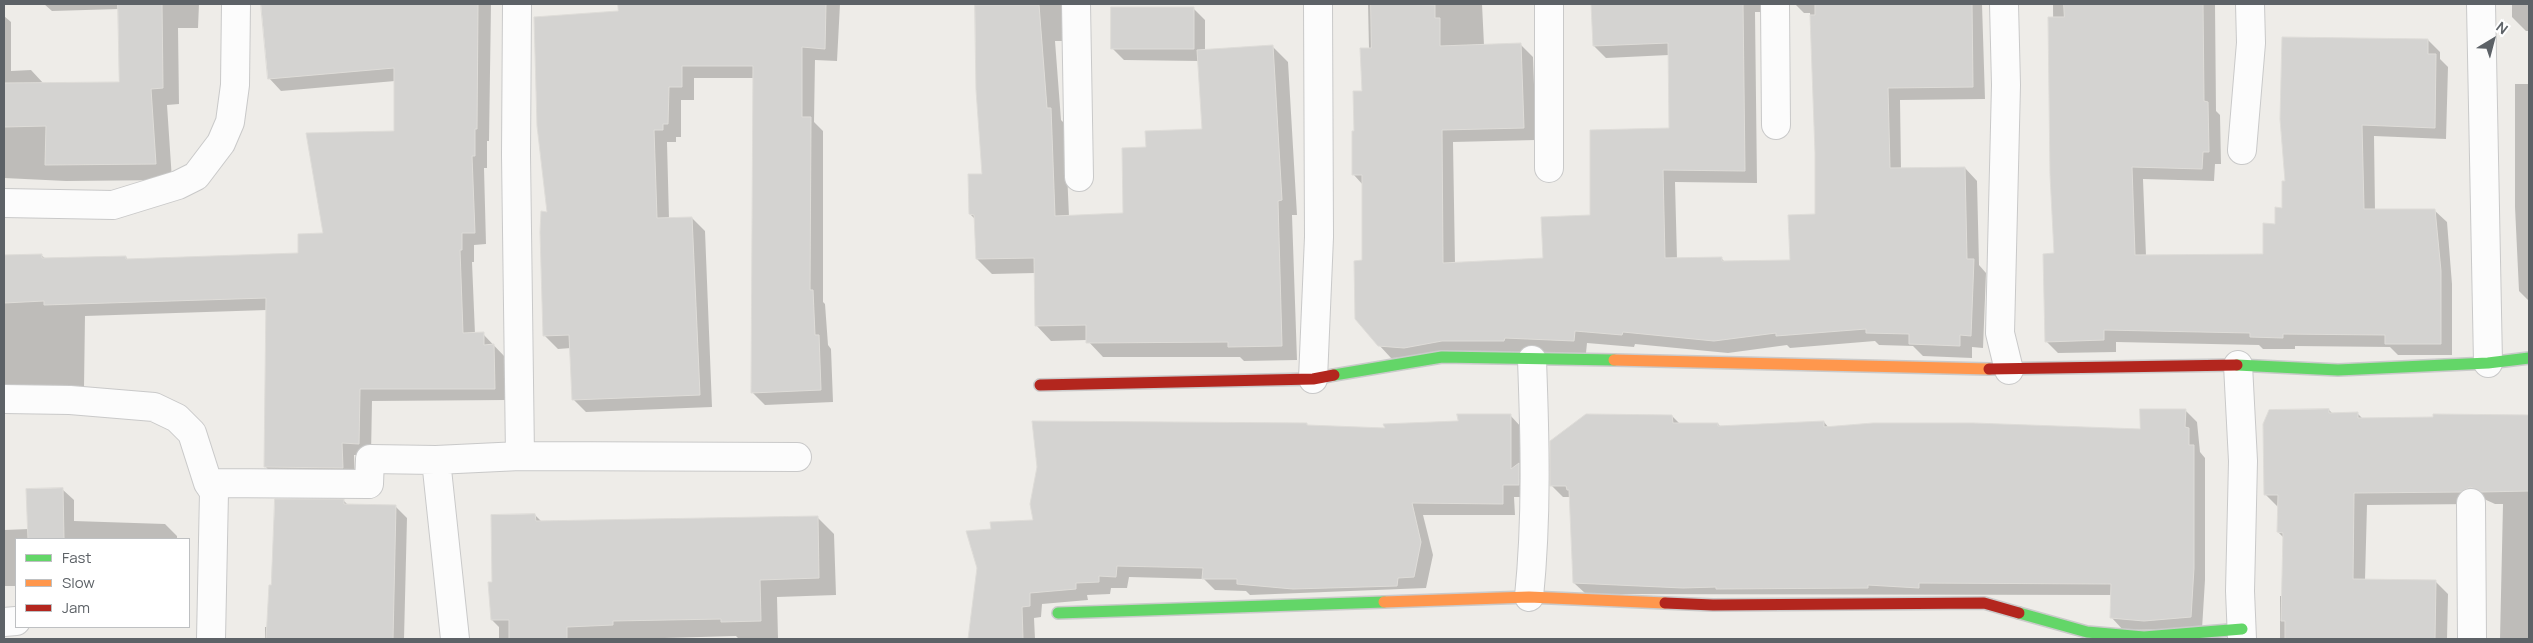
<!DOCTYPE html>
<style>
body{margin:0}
#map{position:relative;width:2533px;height:643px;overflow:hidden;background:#eeece8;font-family:Manrope,sans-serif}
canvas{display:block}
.frame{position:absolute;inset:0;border:5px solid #5d6267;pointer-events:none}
.legend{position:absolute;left:15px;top:538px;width:175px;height:90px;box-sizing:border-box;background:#fff;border:1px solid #bec0c2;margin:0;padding:6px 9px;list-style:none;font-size:15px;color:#5d6267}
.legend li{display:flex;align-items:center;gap:10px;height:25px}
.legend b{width:25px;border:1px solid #bec0c2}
.north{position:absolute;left:2468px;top:15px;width:50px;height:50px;-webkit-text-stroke:4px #fff;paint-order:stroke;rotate:37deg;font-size:14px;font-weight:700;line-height:20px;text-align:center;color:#5d6267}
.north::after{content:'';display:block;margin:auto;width:18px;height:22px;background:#5d6267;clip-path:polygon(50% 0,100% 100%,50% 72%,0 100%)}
</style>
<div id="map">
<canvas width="2533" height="643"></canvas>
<div class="frame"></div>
<ul class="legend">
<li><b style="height:6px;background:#63d668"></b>Fast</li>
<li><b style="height:6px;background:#ff974d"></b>Slow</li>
<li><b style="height:6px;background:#b3261e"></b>Jam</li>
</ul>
<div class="north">N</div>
</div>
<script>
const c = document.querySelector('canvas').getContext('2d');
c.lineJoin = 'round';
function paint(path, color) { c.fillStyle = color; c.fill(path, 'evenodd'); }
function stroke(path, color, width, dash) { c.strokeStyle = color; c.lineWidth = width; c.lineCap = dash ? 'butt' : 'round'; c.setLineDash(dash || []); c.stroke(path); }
paint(new Path2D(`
 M44,4h155l-1,24h-20l1,76 -12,1 5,75 -106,1 -62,-3v-162l7,6v49l20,-1 13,14 76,-1 -1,-74 -67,2z
 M262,4h229l-2,137h-2v27h-3l2,76 -12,1v17h-2l3,72h8l23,24 1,42 -135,1 -1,54h-17l1,25 -78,-1 -12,-13 2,-156 -182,6 -1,72h-80v-132l37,-1 5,4 80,-2 2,3 172,-5 25,-21 70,-102v-51l-114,10 -12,-13z
 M619,4h221l-3,57 -22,-1 -1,62 9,9v171l2,2 3,41 3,4 2,53 -68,3 -13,-13 2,-314h-60v22h-13v37h-5v5h-9l2,77 23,-1 13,13 7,176 -126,5 -13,-13 -2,-51 -13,1 -13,-13 3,-123 71,-201z
 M977,4h90l-1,37h-11l6,79 4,4 4,93 56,-2 22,-67 56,-18 -4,-69 -75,-1 -12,-12 81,-40 12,12v31l68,-4 15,15 9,153h-5l5,145 -53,1 -4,-4h-137l-16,-17 -36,1 -15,-16 -1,-52 -43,1 -15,-15 -2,-40 -5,-5 13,-39 -6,-85z
 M1368,4h114l2,41 36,-1 13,13 3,83 -83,2 2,122 89,-5 47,-43 79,-86 -1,-75 -63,3 -12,-12 -2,-42h187l-6,8h-18l2,171 -82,-1 2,77 44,-1 4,4 66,-1 25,-46 1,-62 -7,-140h-6l-9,-9h187l3,95 -85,1 1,69 64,-1 12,13 2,84 7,8 -3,75 -11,-1v11l-49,-2 -10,-10 -34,-1 -4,-4 -85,7 -3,-3 -59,8 -93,-9 -1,3 -47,-4 -1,10 -195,5 -12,-13 -16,-83v-77l-9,-10 2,-42 13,-84z
 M2053,4h162l1,107 4,4 1,49h-6l-1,17 -71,-2 3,77 118,-1 20,-46 3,-27 141,-142 12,12v7l8,8 -2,72 -72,-3 1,75 59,-1 13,12 5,62v71h-54l-8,-8 -95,-1v3h-32l-4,-4 -143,-3v10l-58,1 -12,-12 9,-86z
 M2512,4h17v27h-3l-14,-14z
 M2515,84h14v217l-10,-10 -4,-84z
 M2185,410l12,12 3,30 5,6v122l-3,49 -79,1 -11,-12v-23l-526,-1 -12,-11 -3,-86h-8l-12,-12 121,-69 8,8h38l3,3 103,-5 5,6 313,3z
 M2329,410l4,4 24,-1 6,6 71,-1v-3l95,1v223h-29l3,-135h-8l-11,-5 -10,5 -107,1 -2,75 71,2 12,12 -1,45h-167v-43h3l1,-58 -6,-6v-25l-13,-13z
 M1510,415l12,13 8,69h-16l1,18h-92l10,40 -7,33 -176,7 -4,-4 -31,-1 -11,-11 -75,-2 -2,11h-16l-1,6 -23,1 1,5 -46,4 -1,13 -7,1 1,21h-65l8,-71 15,-38 42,-8 271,-98 3,2 78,3z
 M62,489l12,11v21l91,3 12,12v3h-161v47h-12v-56l25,-1z
 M344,501l4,4 48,2 11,11 -3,121h-139v-12h3z
 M535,515l7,7 275,-5 17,17 2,61 -59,2 1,41 -39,1 -3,-3 -107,3h-130v-12l-7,-7 1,-37z`), '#0003');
const building = new Path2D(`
 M118,4h44l1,84 -12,1 5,75 -111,1 1,-39 -42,1v-44l115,-1z
 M261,4h217l-1,125h-2v27h-3l3,77h-13v17h-2l3,83 21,-1v13l10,-1 1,45h-135l-1,55 -17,-1 1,25 -79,-1 2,-169 -222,7v-4l-40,2v-48l38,-1v4l84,-2v3l172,-6v-19l25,-1 -17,-100 88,-2v-63l-126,11z
 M618,4h208l-1,45 -23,-2v70h9l-1,173h3l2,45h4l2,55 -70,3 2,-327h-71v21h-13l-1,37h-5v6h-9l3,88 35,-1 8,178 -128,5 -3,-65 -26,1 -3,-104 1,-21 6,1 -10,-86 -3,-109 84,-6z
 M1371,4l64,1v13h5v28l81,-3 3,85 -82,2 1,133 100,-5 -2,-41 49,-2v-85l79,-2 -1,-85 -75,3 -2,-42h152l2,167 -82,-1 2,88 57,-1v4l68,-1 -2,-45 27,-1v-61l-5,-138h5v-11h157l1,83 -85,1 2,80 75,-1 2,92h7l-3,77 -11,-1v11l-51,-2v-10l-43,-1v-4l-90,7v-3l-62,8 -91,-9 -1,3 -47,-4 -1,10 -69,-3 -1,3h-62l-38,7 -26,-2 -23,-27 -1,-58 8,-1v-85h-10v-44h2l-1,-40h9l-2,-43h11z
 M2064,4h139l1,97 4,1 1,50h-6l-1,17 -70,-2 3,88 128,-1v-31l12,1v-17l7,1v-27h3l-5,-62 2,-82 146,2v15h8l-1,74 -73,-3 2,84h71l6,62v73h-56v-9l-102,-1v4l-33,-1v-4l-146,-3v10l-59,2 -2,-88 11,-1 -4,-78 -2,-158h16z
 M975,5h64l8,103h4l4,108 68,-3 -1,-65 24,-1 -1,-16 57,-2 -5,-79 76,-5 9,155 -4,1 4,145 -54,1v-5l-142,1v-18l-51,1 -1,-68 -58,1 -2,-44 -5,-1 -1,-40h14l-6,-84z
 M1111,7h83v42h-83z
 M2140,409h46l-1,18 4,1v17h5v123l-3,49 -47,4 -34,-3 1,-34 -192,-1v5l-51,-3v3l-152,1v-2l-33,1 -110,-5 -4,-93h-2l-1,-4h-16v-45l36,-27 86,1 1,8h45v3l106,-5v6l49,-4h100l167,6z
 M2329,409v4l29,-1v6l75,-1v-3l96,1v76l-48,1 -11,-5 -9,5 -107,1 -1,86 83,1 -1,59h-150v-18h-4l2,-88 -6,-1 1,-37h-14l-1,-71 6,-14z
 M1457,414h54v55l8,-6v22h-16v19l-91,-1 9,39 -7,35 -16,1 -1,8 -104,3 -56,-5v-5h-35l1,-11 -86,-2 -1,11 -17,-1v6l-23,1v6l-46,4v13l-8,1 1,32h-55l9,-71 -11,-37 25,-2 -1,-7 43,-2 -3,-16 7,-37 -5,-46 275,2v2l78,3 -2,-4 75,-3z
 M63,488l1,51h-36l-2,-50z
 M275,499h69v5l52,1 -3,134h-127l3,-54h2z
 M535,514l1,7 282,-5 1,62 -59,2 1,41 -40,1v-3l-108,2v4l-46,2v12h-58v-19h-18l-3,-38h4l-1,-67z`);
paint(building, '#d4d3d1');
stroke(building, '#dedcd8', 1);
const street = new Path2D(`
 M517,4l-1,151 4,301 277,1
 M1076,4l3,173
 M1549,4v164
 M1775,4l1,121
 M2004,4l2,81 -6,248 9,37
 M2481,4l7,359
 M2242,150l9,-107 -1,-39
 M4,203l109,2 65,-20 18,-9 25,-33 9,-21 5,-37 1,-81
 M2238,365l5,96 -3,130 2,48
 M1313,379l6,-142 -1,-233
 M4,399l66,1 84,7 23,11 15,15 16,50 6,9 -3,147
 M436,460l19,179
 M208,483l161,1 1,-25 66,1 84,-4
 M2471,503l1,136
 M1529,597c8,-79 6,-158 3,-237
 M4,622l12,-1`);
const fast = new Path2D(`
 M2237,365l101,5 150,-7 41,-5
 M1334,375l108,-18 172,3
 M1058,613l326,-11
 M2019,613l68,19 57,5 98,-8`);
const slow = new Path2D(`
 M1614,360l375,9
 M1384,602l145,-5 136,6`);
const jam = new Path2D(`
 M1989,369l248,-4
 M1040,385l273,-6 21,-4
 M1665,603l48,2 271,-2 35,10`);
stroke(street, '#c9c9c9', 30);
stroke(fast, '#cacaca', 14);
stroke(slow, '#cacaca', 14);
stroke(jam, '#cacaca', 14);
stroke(street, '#fcfcfc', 28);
stroke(fast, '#63d668', 11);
stroke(slow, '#ff974d', 11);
stroke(jam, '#b3261e', 11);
</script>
